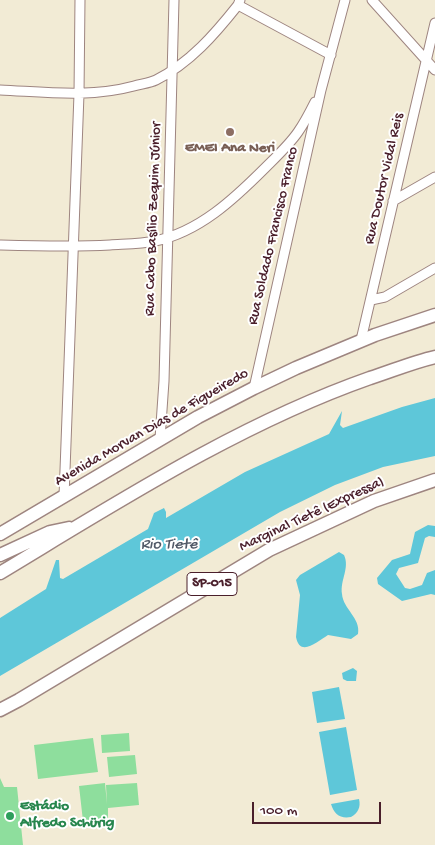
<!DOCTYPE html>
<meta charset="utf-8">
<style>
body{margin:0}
#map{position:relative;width:435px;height:845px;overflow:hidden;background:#f2ebd5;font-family:"Gochi Hand",sans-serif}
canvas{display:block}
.scale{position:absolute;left:252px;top:802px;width:129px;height:22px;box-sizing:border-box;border:2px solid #4a1f2b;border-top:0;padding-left:6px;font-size:15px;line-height:18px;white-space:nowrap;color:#4a1f2b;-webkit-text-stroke:4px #fff;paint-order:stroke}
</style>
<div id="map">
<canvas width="435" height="845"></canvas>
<div class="scale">100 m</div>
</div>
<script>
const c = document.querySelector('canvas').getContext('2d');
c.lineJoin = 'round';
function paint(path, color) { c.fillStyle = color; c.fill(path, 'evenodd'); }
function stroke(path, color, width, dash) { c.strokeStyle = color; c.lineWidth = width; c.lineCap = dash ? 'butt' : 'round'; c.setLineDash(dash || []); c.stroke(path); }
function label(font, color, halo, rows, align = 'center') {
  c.font = font + ' "Gochi Hand",sans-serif'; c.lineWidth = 4; c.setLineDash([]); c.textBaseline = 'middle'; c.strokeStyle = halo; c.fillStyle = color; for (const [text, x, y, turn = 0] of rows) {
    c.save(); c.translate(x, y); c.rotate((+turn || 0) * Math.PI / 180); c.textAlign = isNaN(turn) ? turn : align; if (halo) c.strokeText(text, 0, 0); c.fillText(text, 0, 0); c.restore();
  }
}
paint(new Path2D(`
 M129,733l1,18 -28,2 -1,-18z
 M93,738l5,34 -60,7 -4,-34z
 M135,755l2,19 -28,3 -2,-20z
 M0,778l4,9h13l6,58h-23z
 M105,783l2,21 -1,-19 31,-2 2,22 -31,3v10l-25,3 -4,-35z`), '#8ede9d');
paint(new Path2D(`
 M435,398v58l-52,11 -48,18 -55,27 -280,164v-58l46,-29 10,-29h3l1,18 3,1 85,-50 6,-16 10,-5 2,4v6l79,-46 84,-38 13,-23 -2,14 3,3 59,-21z
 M428,525l7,1v11l-6,-1 -4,2 -7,25 -19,5 -3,6 9,14 5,1 12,-4 5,-12 8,-3v25l-4,-1 -29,7 -24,-17 -1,-6 15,-18 18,-6 5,-22z
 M339,552l5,3c6,13 -4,25 -2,39 1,15 19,24 16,40l-7,5 -23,-4c-10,6 -28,23 -32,2l4,-42 -4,-15 4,-5z
 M353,668l4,3 -1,10h-9l-4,-2 -1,-6z
 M339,687l6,32 -28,4 -5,-31z
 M346,727l11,63 -27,5 -11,-63z
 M359,799c2,8 -1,14 -8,18 -11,2 -17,-3 -20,-13z`), '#5ec7d9');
const minor = new Path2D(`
 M372,0l63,70
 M238,5l93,50
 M0,90c45,2 90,8 134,-4 7,-2 16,-3 22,-6 34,-17 59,-46 82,-75l2,-5
 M393,201l42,-24
 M0,245c37,1 73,2 110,0 15,-1 31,-1 45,-4 44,-9 79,-42 110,-73 11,-11 24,-23 33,-36 7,-10 12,-20 17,-30
 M371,300l14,-3 50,-29
 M361,340l74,-317
 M254,388l67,-298 24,-90
 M160,439l4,-58 10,-381
 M64,497l15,-403 1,-94`);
const highway = new Path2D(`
 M0,534l198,-117 56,-29 42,-20 79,-33 60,-20
 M0,555l50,-23 19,-4
 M0,573c118,-71 239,-149 370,-195 22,-7 43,-16 65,-21
 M0,710l19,-10 250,-150 105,-49 61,-21`);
stroke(minor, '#9e8580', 11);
stroke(highway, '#9e8580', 15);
stroke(minor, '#fff', 9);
stroke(highway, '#fff', 12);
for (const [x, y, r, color] of [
 [230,132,5,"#8d6e63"],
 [10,816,5,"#2e9e5b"]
]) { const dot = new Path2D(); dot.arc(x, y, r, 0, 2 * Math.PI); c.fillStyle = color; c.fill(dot); stroke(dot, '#fff', 2); }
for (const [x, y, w] of [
 [212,584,50]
]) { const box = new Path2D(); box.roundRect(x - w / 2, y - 11.5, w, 23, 4); c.fillStyle = '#fff'; c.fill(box); stroke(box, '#4a1f2b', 1); }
label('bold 14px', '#4a1f2b', null, [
 ["SP-015",212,584]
]);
label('bold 15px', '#785e54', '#fff', [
 ["EMEI Ana Neri",230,149]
]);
label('15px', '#4a1f2b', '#fff', [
 ["Rua Doutor Vidal Reis",385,179,-77],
 ["Rua Cabo Basílio Zequim Júnior",154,219,-88],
 ["Rua Soldado Francisco Franco",274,236,-77],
 ["Avenida Morvan Dias de Figueiredo",152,428,-30],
 ["Marginal Tietê (Expressa)",312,515,-25]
]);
label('bold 15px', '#27864d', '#fff', [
 ["Estádio",20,807],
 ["Alfredo Schürig",20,824]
], 'left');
label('italic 16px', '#515a68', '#fff', [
 ["Rio Tietê",169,546]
]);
</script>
